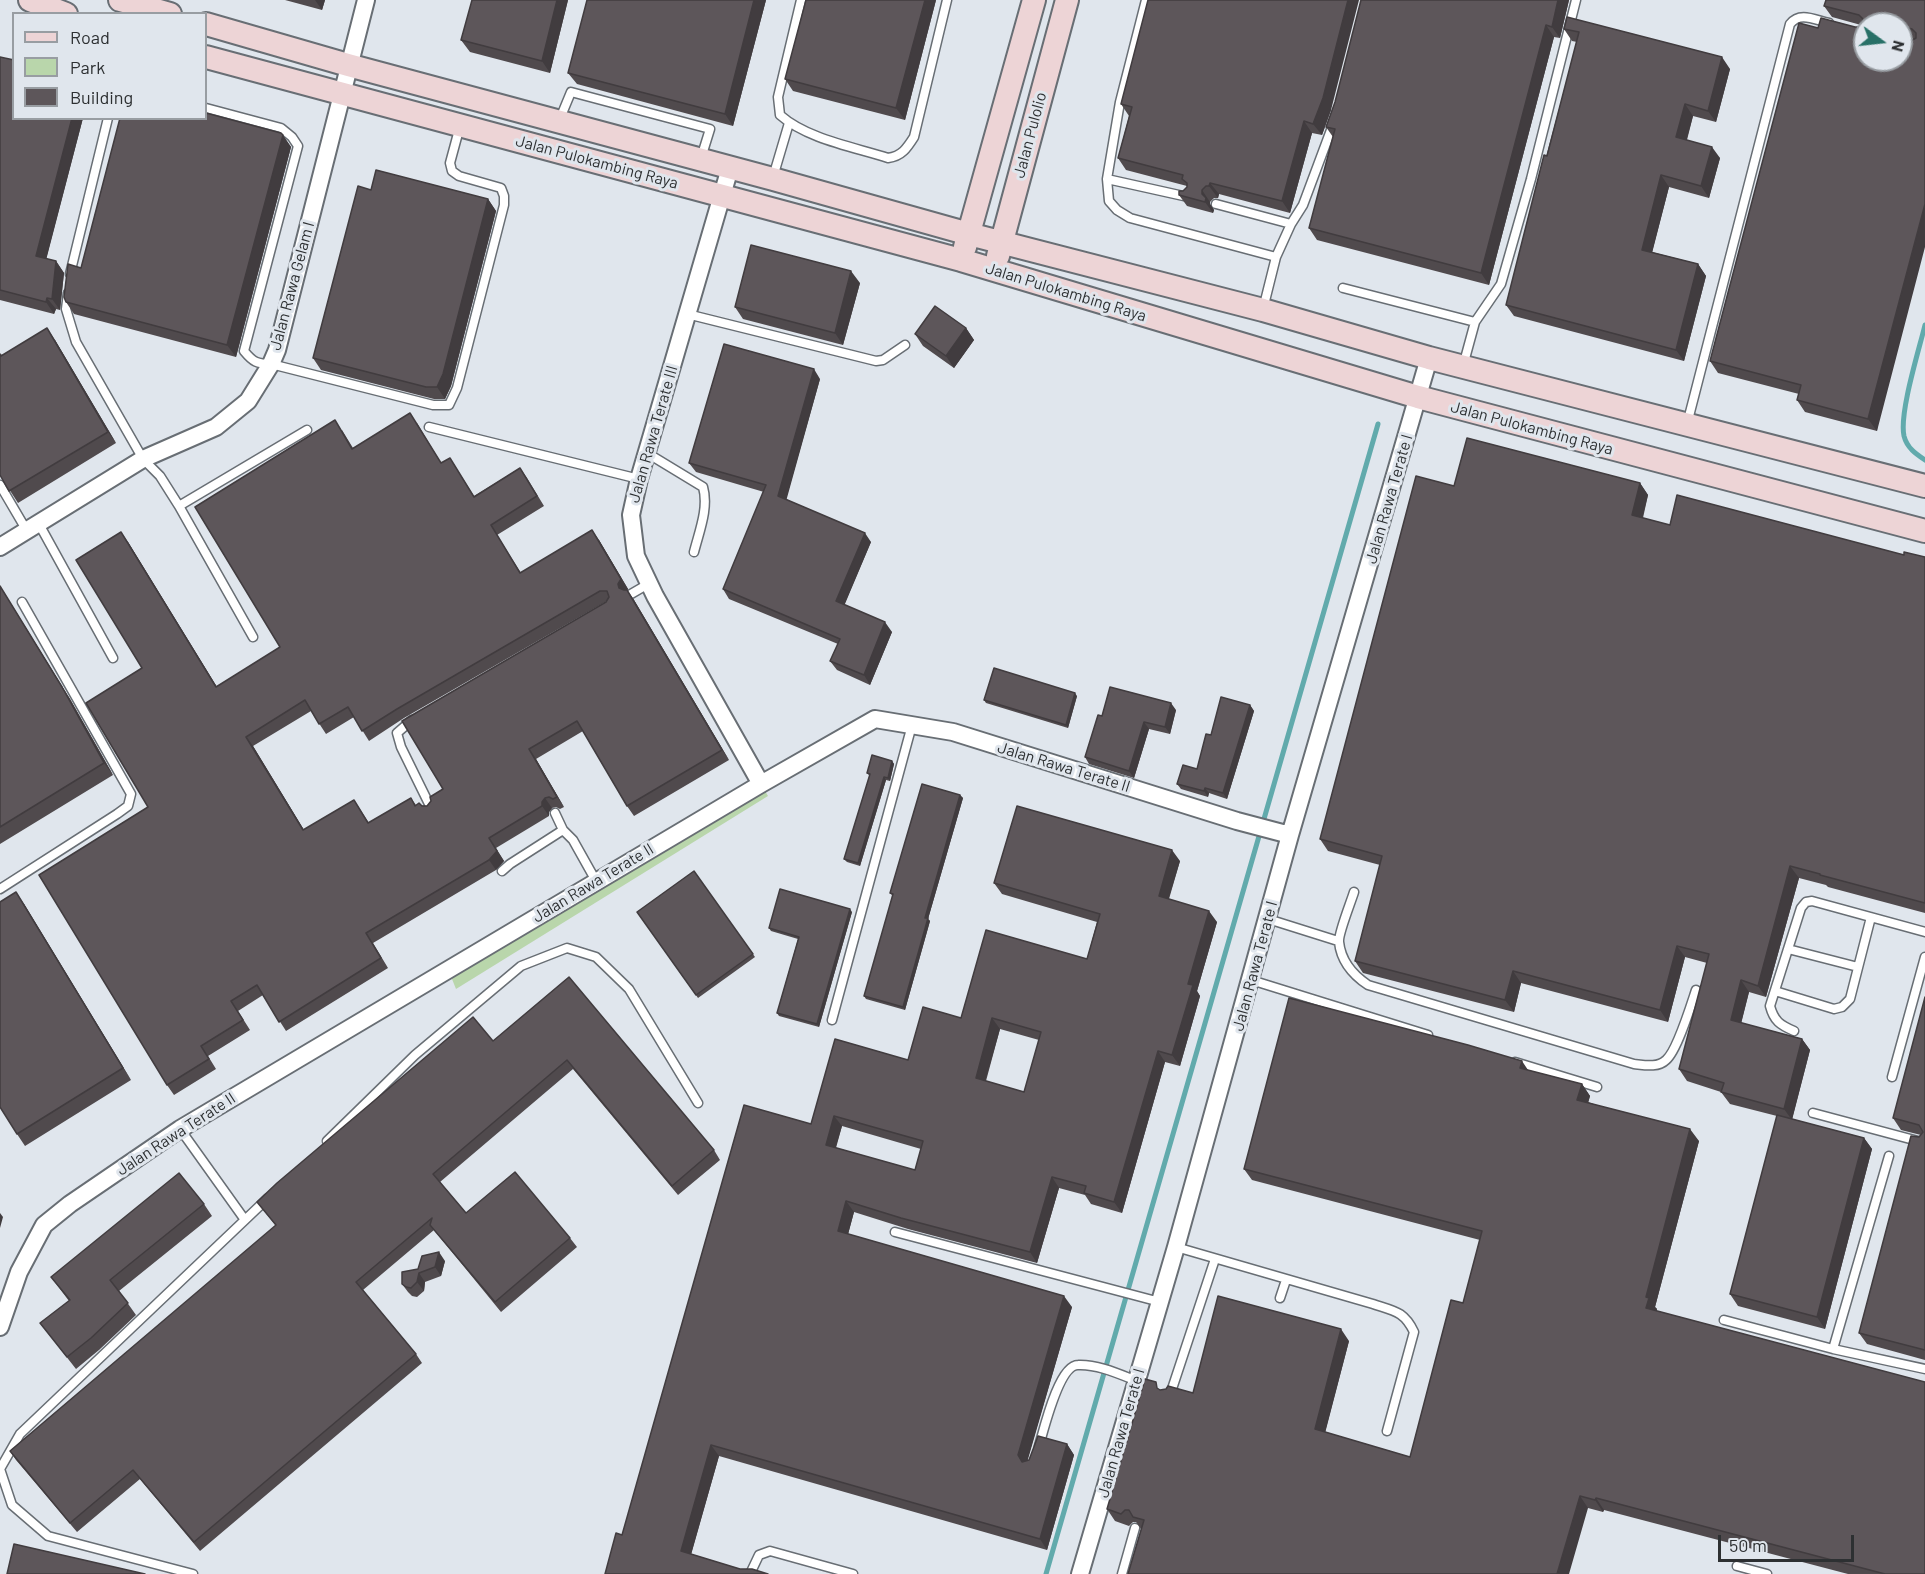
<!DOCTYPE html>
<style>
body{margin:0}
#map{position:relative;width:1925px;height:1574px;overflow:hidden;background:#e0e6ed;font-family:Barlow,sans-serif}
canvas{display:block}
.legend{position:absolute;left:12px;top:12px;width:195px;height:108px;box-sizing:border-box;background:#e0e6ed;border:2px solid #989da2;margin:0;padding:8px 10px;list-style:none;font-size:18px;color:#2d3032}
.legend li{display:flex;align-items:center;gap:12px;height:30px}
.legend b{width:30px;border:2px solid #989da2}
.north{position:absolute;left:1853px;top:12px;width:60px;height:60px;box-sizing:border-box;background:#e0e6ed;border:2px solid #989da2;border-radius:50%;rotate:105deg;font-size:16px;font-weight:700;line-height:24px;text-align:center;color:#2d3032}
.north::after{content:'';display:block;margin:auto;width:21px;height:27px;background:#287067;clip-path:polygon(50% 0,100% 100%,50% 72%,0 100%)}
.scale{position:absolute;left:1718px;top:1535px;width:136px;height:27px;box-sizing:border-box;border:3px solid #2d3032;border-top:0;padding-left:8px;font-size:18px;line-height:21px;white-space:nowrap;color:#2d3032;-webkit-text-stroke:4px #e0e6ed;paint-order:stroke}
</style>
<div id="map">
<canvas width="1925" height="1574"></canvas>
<ul class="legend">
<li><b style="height:8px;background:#edd4d6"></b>Road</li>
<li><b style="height:16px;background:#b9d6ab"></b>Park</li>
<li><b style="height:16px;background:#5d565a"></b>Building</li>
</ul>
<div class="north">N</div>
<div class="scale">50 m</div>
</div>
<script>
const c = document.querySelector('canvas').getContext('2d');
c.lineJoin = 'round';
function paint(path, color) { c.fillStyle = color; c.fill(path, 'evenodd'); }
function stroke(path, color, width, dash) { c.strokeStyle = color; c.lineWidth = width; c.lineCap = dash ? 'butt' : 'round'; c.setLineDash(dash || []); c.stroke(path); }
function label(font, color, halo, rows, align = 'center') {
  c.font = font + ' Barlow,sans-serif'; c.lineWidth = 6; c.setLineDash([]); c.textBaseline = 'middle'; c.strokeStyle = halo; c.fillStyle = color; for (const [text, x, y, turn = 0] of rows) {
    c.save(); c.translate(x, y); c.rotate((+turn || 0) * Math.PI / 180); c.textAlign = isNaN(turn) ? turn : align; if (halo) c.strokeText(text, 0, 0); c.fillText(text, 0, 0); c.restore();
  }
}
paint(new Path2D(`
 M761,784l7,12 -312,193 -8,-20z`), '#b9d6ab');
stroke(new Path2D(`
 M1925,325c-6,25 -26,88 -21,111 3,12 12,18 21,24
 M1046,1574l332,-1150`), '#61aaac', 5);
const lane = new Path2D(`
 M801,0l-23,97 2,18c27,24 74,32 108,43 14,-2 19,-10 26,-21l33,-137
 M1146,0l-26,102 -13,77 2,22 8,9 13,8 146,39 -13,52
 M206,108l75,20 11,9 6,9 -54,205c9,11 13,13 27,13l162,41h16l8,-17 47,-183v-9l-3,-8 -42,-12 -7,-5 -2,-8 10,-37
 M559,121l12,-29 139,37 -9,29
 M773,177l16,-54
 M1107,179l81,18
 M1216,204l75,20 -15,33
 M1291,224l12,-19 31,-83
 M70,274l38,-156
 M1343,288l132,34 -12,44
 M68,293l-2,16 10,33 67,117 17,17 19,30 74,131
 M687,314l189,47 7,-1 22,-15
 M1475,322l26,-38 30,-105 45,-179
 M1687,424l103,-400c10,-13 25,-4 39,-1
 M429,427l210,52
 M647,453l56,34c6,21 -4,45 -9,65
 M0,485l27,46
 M179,506l128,-76
 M39,524l74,134
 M631,594l19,-11
 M412,720l-15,13 4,14 31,63
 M555,813l8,17 10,10 23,41
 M502,871l8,-7 53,-34
 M0,889l117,-75 11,-8 3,-12 -109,-192
 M1354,892c-3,10 -16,42 -15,50 2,19 14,33 29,43l266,79c10,1 24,4 32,-4 11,-9 25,-55 30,-70
 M1268,919l70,22
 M1788,949l70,18
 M1251,980l177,55
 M1775,991l59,18 8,-2 8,-8 21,-82
 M832,1020l80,-295
 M1794,1031c-14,-6 -20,-10 -24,-25l31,-98 5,-6 6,-1 113,31
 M1515,1062l82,25
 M1892,1077l33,-120
 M1813,1113l112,30
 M180,1129l65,91
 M327,1141l88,-86 106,-89 46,-18 29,9 33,32 69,114
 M895,1232l265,70
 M1176,1247l197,57c21,7 31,7 41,28l-27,99
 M1280,1298l6,-18
 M1724,1320l109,29 92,20
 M1833,1349l56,-193
 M1170,1395l45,-136
 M1039,1446c5,-17 20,-81 39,-81 19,-1 41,9 59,16
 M1737,1566l30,8
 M193,1574l-145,-38 -36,-31 -12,-36 20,-35 248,-236
 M750,1574l9,-19 11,-4 83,23
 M1122,1574l13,-46`);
const street = new Path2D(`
 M730,168l-91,311 -8,36 5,41 19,40 106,188
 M0,547l143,-88 73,-32 32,-26 23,-37 6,-14 89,-350
 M0,1327l19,-55 25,-47 26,-21 110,-75 581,-345 114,-65 78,13 284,89 53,14
 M1080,1574l96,-327 114,-412 139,-477`);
const secondary = new Path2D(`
 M30,0l36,14
 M120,0l50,14
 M206,24l142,41 425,114 196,55 294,76 166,48 496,128
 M206,57l755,203 457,137 507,134
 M965,247l69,-247
 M998,256l69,-256`);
stroke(lane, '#686e74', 11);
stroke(street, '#686e74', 20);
stroke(secondary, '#686e74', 26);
stroke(lane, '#fff', 8);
stroke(street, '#fff', 16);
stroke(secondary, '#edd4d6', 22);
paint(new Path2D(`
 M285,0h40l-3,10z
 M568,0l-18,73 -80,-21 -9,-12z
 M766,0l-33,126 -156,-42 -9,-11z
 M936,0l-31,120 -112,-29 -8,-12z
 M1361,0h208l-9,38 -6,-1 -65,248 -172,-45 -8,-12 24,-91 -7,-10 9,-25z
 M1925,0l-48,431 -72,-19 -8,-12 2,-6 -81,-21 -8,-12 108,-333 41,-1 2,-2 -29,-8 -8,-11zM1865,24h36v12l12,3 -48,21z
 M1567,17l163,52 -14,53 -23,-6 -6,24 33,18 -11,40 -40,-11 -17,65 46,12 8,12 -22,85 -170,-45 -8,-11 71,-263 -5,-1 -8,-12z
 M0,57l14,61h69l-37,141 10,2 8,12 -4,37 -4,-1 -2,5 -54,-14z
 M1121,104l210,6 -9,25 -10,-2 -22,80 -71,-19 -1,4h-4l-4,4v2l4,6 -1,3 -26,-7 -8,-11 8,-8v-1l-61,-16 -8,-12 11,-42z
 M281,133l10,14 -55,210 -162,-43 -8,-12 15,-34z
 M371,190l117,9 8,12 -45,175 -6,13h-11l-113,-29 -8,-12z
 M860,283l-17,62 -100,-26 -8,-12z
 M966,328l8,12 -20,28 -31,-22 -8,-12z
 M55,340l61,103 -98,60 -18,-28v-122l2,2z
 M820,379l-34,120 85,43 -27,63 48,27 -22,53 -33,-15 -7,-9 8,-17 -109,-45 -6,-10 41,-97 -68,-20 -7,-9z
 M417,423l24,40 9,-5 24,38 46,-28 7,10 17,28 -47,29 24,38 78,-33 29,49 -1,1 7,10 95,160 -95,56 -7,-10 -44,-75 -47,28 28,48 -4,2 -4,-2 -4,1 -3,4v4l-53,32 8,13 -8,9 -123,73 15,25 -102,63 -23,-36 -25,16 12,19 -42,26 8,13 -42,26 -7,-10 -19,-278 -6,-139 -14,-126 89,145 63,-40 62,-217 11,18zM607,601l-180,205 -11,-1 -5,-7 -42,25 -15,-23 -50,30 -51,-84 58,-35 15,23 28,-17 15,24 35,-23z
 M1640,483l8,12 -5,23 27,7 255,32v356l-97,-26 -2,-2 -27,-7 -33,119 -17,-5 -8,31 61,16 8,11 -18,69 72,19 8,11 -47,180 -87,-23 -8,-12 47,-178 -47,-12 -9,-12 -34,-11 -8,-12 28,-106 -22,-6 -17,65 -147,-39 -7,29 -151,-39 -8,-12 25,-96 -52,-14 -8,-12 134,-353z
 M0,586l70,113 43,76 -113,69z
 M1077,696l-9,32 -82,-25 -2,-3z
 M1250,705l4,6 -27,88 -18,-6 -1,4 -27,-8 -4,-5 20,-15 14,-34z
 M1176,710l-6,24 -21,-5 -15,49 -45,-14 -4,-7 17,-41z
 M892,761l2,3 -4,17 -4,-1 -26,86 -13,-4 -3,-3 26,-83 -3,-3z
 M960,795l3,3 -35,121 2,2 -25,89 -39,-11 -2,-3 29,-100 -3,-3z
 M1180,861l-11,38 48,23 -20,69 3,5 -20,70 -15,-4 -43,151 -31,-9 -6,-9 -26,-7 -22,75 -129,-34 -54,-17 -6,22 224,73 -45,154 40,-17 7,11 -27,95 -328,-94 -28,98 49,15 -135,5 17,-39 189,-411 97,-64 53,-42 126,-59 10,-37 -95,-28 -8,-11zM1000,1029l39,11 -15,52 -38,-11zM842,1126l79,23 -6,21 -79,-22z
 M694,871l61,86 -57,41 -61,-86z
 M24,904l107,176 -106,66 -8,-12z
 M852,912l-33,115 -40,-11 -2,-3 21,-74 -27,-8 -2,-3z
 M569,977l145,173 6,10 -42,35 -105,-126 -133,113 26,31 104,25 7,9 -76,65 -67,-82 -71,60 53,64 6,9 -222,188 -60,-72 -63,53 -61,-72 -6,-9 266,-225 -19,-24 236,-161z
 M1925,997v363l-58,-16 -8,-11 62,-198 -20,-5 -8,-12z
 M1528,1070l54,14 8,12 -2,6 111,39 -44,166 2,2 -1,2 269,263h-77l-244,-64 -1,2 -15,-4 -447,21 -5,-7h-3l-4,4 -14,-5 -8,-12 54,-119 32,3 156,-52 -24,91 85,25 53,-154 17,-63 -228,-60 -8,-11z
 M204,1204l8,12 -93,75 17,24 -37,35 -23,19 -36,-46 29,-22 -18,-24z
 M445,1261l-4,15 -16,6 -1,9 -7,6 -5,-1 -4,-4 -6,-8 16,-15z`), '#504a4d');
paint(new Path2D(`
 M315,0h10l-3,10z
 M557,0h11l-18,73 -8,-12z
 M754,0h12l-33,126 -8,-12z
 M925,0h11l-31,120 -9,-12z
 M1348,0h11l-28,110 -9,25 -9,-11z
 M1558,0h11l-9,38 -8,-11z
 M1546,25l8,12 -65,248 -8,-12z
 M1722,57l8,12 -14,53 -8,-11z
 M1685,104l8,12 -9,33 -8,-12z
 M72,118h11l-39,150 -8,-12z
 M1304,121l8,12 -22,80 -8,-12z
 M283,135l8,12 -55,210 -9,-12z
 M1712,147l8,11 -11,40 -8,-12z
 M1661,175l8,12 -19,74 -8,-11z
 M1210,183l9,11 -1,4 -9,-12z
 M1202,190l8,12v2l4,6 -1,3 -8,-11 -3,-8z
 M488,199l8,12 -45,175 -6,13 -8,-12z
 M1925,204v43l-48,184 -9,-12z
 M56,261l8,12 -4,37 -8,-11z
 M1698,264l8,12 -22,85 -8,-11z
 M851,271l9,12 -17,62 -8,-12z
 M47,298l9,11 -2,5 -8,-12z
 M47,328l8,12 61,103 -8,-11z
 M966,328l8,12 -20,28 -8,-12z
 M814,369l6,10 -35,126 -7,-9z
 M1640,483l8,12 -8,32 -8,-12z
 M592,530l7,10 29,49 -3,4 -6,-5z
 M121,532l7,10 95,155 -7,-10z
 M865,533l6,9 -29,69 -6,-10z
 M0,586l70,113 43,76 -9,-12z
 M627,590l7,10 95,160 -7,-10z
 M885,622l7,10 -22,53 -6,-10z
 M1075,693l2,3 -9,32 -2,-3z
 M1171,703l5,7 -6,24 -5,-7z
 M1250,705l4,6 -27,88 -4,-6z
 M1144,722l5,7 -15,49 -5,-7z
 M246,737l7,9 57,94 -7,-10z
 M529,749l7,10 28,48 -7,-10z
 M892,761l2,3 -4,17 -2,-3z
 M884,777l2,3 -26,86 -2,-3z
 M1205,788l4,5 -1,4 -4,-6z
 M960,795l3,3 -35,121 2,2 -25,89 -2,-3 22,-89z
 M545,798l7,10 -3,4v4l-7,-10v-4z
 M489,838l15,23 -8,9 -7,-10z
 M1172,850l8,11 -14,46 -7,-11z
 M1790,866l9,12 -33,119 -8,-11z
 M16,892l8,12 107,176 -8,-12z
 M850,909l2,3 -33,115 -2,-3z
 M1209,911l8,11 -20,69 3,5 -20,70 -8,-11 16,-71z
 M1677,946l8,11 -17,65 -8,-12z
 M1513,971l8,12 -7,29 -9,-12z
 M1741,980l8,12 -10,40 -8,-12z
 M992,1018l8,11 -17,60 -7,-11z
 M1802,1039l8,11 -18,70 -8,-11z
 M1158,1051l7,11 -43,151 -8,-11z
 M1522,1061l8,12 -10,-5z
 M1582,1084l8,12 -4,15 -9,-11z
 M834,1116l8,10 -9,30 -7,-11z
 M1690,1129l9,12 -44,166 2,2 -3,11 -8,-12v-11z
 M1864,1138l8,11 -47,180 -8,-12z
 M1052,1177l7,11 -22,75 -7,-11z
 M846,1201l8,11 -8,30 -8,-11z
 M0,1213l3,4 -3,11z
 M439,1252l6,9 -4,15 -6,-9z
 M419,1273l6,9 -1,9 -7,-9z
 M1064,1296l8,11 -46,159 -4,-4 -4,-7z
 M1341,1329l8,12 -26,100 -8,-12z
 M1067,1444l7,11 -27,95 -7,-11z
 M711,1445l8,11 -30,106 -8,-11z
 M1580,1496l8,12 -19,66h-12z
 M1596,1498l8,12 -1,2 -8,-12z`), '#413c3f');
const building = new Path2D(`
 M472,0h85l-15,61 -81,-21z
 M587,0h167l-29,114 -157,-41z
 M806,0h119l-29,108 -111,-29z
 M1148,0h200l-25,98 -10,26 -9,-3 -22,80 -72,-18 -1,3h-3l-4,4v4l4,4 -1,4 -26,-7v-4h4l4,-4v-4l-5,-4 1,-4 -65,-17 14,-51 -11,-3z
 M1361,0h197l-6,27 -6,-2 -65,248 -172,-45 26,-99 -9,-2 9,-25z
 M1826,0h99v204l-57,215 -71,-19 4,-15 -91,-24 89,-338 19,5 3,-10 34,9h4l4,-3v-5l-4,-4 -35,-9zM1865,24h36v2l11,3 4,4v5l-7,4 -8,-3v21h-36z
 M1567,17l155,40 -14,54 -23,-7 -9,33 36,10 -11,39 -40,-11 -19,75 56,14 -22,86 -170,-45 38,-150 3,1 32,-124 -15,-3z
 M0,57l14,3v58h58l-36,138 20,5 -4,38 -5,-1 -1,4 -46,-12z
 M206,113l75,20 2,2 -56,210 -161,-43 -2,-5 4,-33 13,4 39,-150h86z
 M376,170l112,29 -45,175 -6,13h-11l-113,-29 45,-172 13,4z
 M751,245l100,26 -16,62 -100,-26z
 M935,306l31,22 -20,28 -31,-22z
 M47,328l61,104 -99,59 -9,-16v-120l1,1z
 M724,344l90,25 -36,127 87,37 -29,68 49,21 -21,53 -34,-14 10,-22 -117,-50 43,-104 -77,-22z
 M410,413l31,50 9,-5 24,39 46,-29 17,28 -46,29 29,48 72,-43 29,49 -3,5 1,4 5,2h3l95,160 -95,56 -50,-85 -48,28 28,48 -4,2 -4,-2 -4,1 -3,4v4l-53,32 8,13 -8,9 -123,73 15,25 -102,64 -22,-37 -26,16 12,19 -42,26 8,13 -42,26 -128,-210 109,-68 -62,-104 56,-35 -66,-108 45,-28 95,155 64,-40 -85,-140 140,-87 17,29zM600,591h7l2,6 -3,5 -204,119 41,68 -13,8 1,4 -4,5h-5l-3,-3 -4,3 -4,-8 -43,25 -14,-23 -51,30 -57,-93 59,-37 14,24 29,-17 14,24 35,-22z
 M1467,438l173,45 -8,32 38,10 7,-30 227,60v-3l21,5v346l-105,-28v-1l-30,-8 -32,120 -17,-6 -10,40 71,19 -18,70 -63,-17 3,-9 -45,-14 30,-115 -32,-8 -17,64 -147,-39 -8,29 -150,-39 27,-105 -62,-17 96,-363 38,10z
 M0,586l62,101 42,76 -104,64z
 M994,668l81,25 -9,32 -82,-25z
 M1110,687l61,16 -6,24 -21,-5 -15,49 -44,-14 13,-42 4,1z
 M1221,697l29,8 -27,88 -18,-5 -1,3 -27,-7 6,-19 14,4 9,-35 5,1z
 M872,755l20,6 -4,17 -4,-1 -26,86 -14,-4 26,-85 -3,-1z
 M922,784l38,11 -35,123h3l-25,89 -39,-11 29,-102 -3,-1z
 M1017,806l155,44 -13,46 50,15 -21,73 5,1 -21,70 -14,-4 -44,151 -30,-9 2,-7 -34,-9 -22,75 -129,-34 -55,-17 -8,30 226,65 -46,159 4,7 7,-2 9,-24 29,8 -27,95 -329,-94 -30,106 59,18h12l16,5h-163l11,-41 6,2 122,-430 67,19 24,-85 73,21 15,-53 38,11 25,-88 101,29 13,-45 -106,-31zM992,1018l49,14 -17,60 -48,-14zM834,1116l89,25 -8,29 -89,-25z
 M694,871l59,83 -57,41 -59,-83z
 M780,889l70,20 -33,115 -40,-11 22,-76 -30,-9z
 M16,892l107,176 -106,66 -17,-27v-205z
 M569,977l145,173 -42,36 -105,-126 -134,114 33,39 49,-41 55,66 -75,64 -65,-77 2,-7 -76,64 60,72 -222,188 -61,-72 -63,53 -60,-72 266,-226 -19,-23 20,-19 196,-166 20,24z
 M1925,997v353l-66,-17 52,-197 8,1 4,-5 -4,-7 -26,-7z
 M1289,998l179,47 54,16 -2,7 62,16 -5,16 113,29 -44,168 3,1 -3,10 279,74v192h-40l-289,-76 -1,2 -15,-4 -23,78h-429l16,-54 -11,-3 -4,-7h-4l-4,4 -14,-5 38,-130 11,3 1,6 3,2 6,-1 2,-3 25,7 25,-97 123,33 -26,100 95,28 41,-157 12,3 19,-72 -238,-62z
 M1777,1115l87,23 -47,179 -87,-23z
 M179,1173l25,31 -94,76 18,23 -37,35 -24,19 -27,-34 30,-23 -19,-23z
 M439,1252l-4,15 -16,6 -2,9 -6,6 -5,-1 -4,-3v-12l16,-3 4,-13z
 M14,1544l131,30h-138z`);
paint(building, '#5d565a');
stroke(building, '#413c3f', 1.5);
label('16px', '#2d3032', '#e0e6ed', [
 ["Jalan Pulolio",1030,135,-75],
 ["Jalan Pulokambing Raya",597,162,15],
 ["Jalan Rawa Gelam I",292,286,-75],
 ["Jalan Pulokambing Raya",1066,292,17],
 ["Jalan Pulokambing Raya",1532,428,15],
 ["Jalan Rawa Terate III",653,434,-74],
 ["Jalan Rawa Terate I",1389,499,-74],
 ["Jalan Rawa Terate II",1064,767,17],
 ["Jalan Rawa Terate II",593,883,-31],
 ["Jalan Rawa Terate I",1255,966,-75],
 ["Jalan Rawa Terate II",176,1134,-33],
 ["Jalan Rawa Terate I",1121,1433,-74]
]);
</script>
